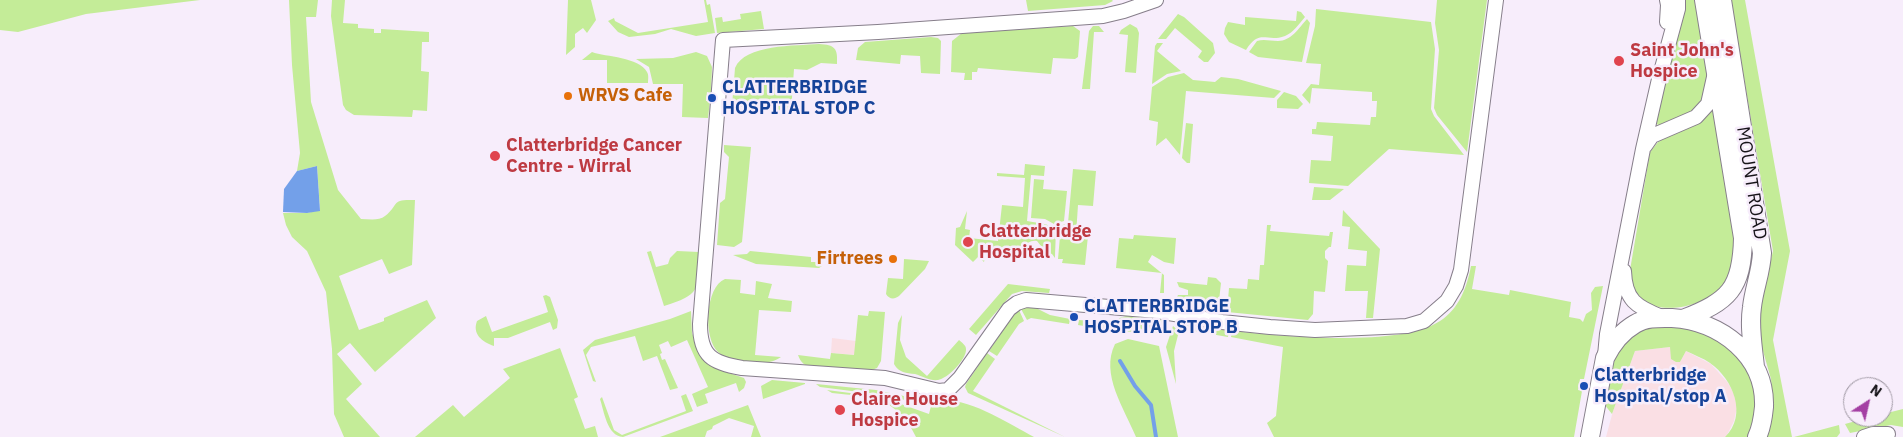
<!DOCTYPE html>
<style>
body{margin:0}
#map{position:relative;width:1903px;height:437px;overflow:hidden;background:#f7edfb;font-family:"IBM Plex Sans",sans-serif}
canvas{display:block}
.north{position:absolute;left:1843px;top:377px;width:50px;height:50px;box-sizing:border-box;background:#f7edfb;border:1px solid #9d96a1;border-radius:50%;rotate:35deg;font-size:14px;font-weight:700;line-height:20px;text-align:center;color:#171419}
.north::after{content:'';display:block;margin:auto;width:18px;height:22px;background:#a43fa3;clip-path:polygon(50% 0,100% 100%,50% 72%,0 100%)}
</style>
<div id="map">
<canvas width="1903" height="437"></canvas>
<div class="north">N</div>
</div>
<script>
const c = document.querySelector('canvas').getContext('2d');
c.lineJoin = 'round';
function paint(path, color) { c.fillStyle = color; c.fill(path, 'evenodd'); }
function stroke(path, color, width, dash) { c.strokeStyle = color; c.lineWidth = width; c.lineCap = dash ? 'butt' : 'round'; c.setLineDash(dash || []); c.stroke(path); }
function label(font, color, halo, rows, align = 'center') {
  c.font = font + ' "IBM Plex Sans",sans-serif'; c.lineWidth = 5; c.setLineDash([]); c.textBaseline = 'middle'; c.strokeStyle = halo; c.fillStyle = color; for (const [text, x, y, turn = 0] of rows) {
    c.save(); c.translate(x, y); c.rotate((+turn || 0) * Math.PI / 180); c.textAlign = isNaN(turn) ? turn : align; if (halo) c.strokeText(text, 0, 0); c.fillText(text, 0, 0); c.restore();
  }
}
paint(new Path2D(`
 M832,338l24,3 -1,14 -24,-2z
 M1670,347l10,15 6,-11 25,13 17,19 6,11 3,13 -3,14 -7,14 -2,2h-119l7,-26 22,-60z`), '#fadfe4');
paint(new Path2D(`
 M0,0h200l-114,14 -68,18 -18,-2z
 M289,0h29l-2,17h-10l5,85 27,88 23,29c8,0 18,2 24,-3 15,-12 5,-17 30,-16l-3,65 -23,9 -7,-15 -43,17 20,54 25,-9v-3l43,-18 9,18 -61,54 -25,-29 -13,11 25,30 -16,15 34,38h-36l-10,-23 -2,-65 -6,-57 -19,-41 -15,-14 -6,-12 -3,-12h24l13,-3 -3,-44 -20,5 3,-18 -8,-88z
 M332,0h13l-2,23 15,1v4l16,1v4h7v-4l48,3v10h-7l-1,29 8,1 -2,39 -14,-1 -1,7 -58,-2 -8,-5 -3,-5 -12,-89z
 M568,0h23l5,20 -9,13 -4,-5 -8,6v13l-9,8z
 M704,0h2l1,5 3,-1 5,29 -19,3 -25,-7 -16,5 -26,3 -11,-5 -10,-11 6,-3 1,3 23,12 70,-11z
 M1026,0h86l1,1 -8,4 -77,6z
 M1437,0h50l-20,152 -30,-37 -3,-7 5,-58 -4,-27z
 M1681,0h17c4,27 21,100 -9,116 -8,4 -20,6 -30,9l-3,-1 6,-37z
 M1731,0h14l45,251 -17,89 19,97h-27l5,-13 3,-20 -2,-25 -14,-49 2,-20 14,-59z
 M1316,9l115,13 4,27 -4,60 3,7 30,39 -75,-6 -41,37 -39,-3 2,-23 20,1 2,-25 -21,-2v-5h4l1,-7 53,3 1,-8h5l1,-16h-5v-9l-60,-4 -2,16 -8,-9 9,-11 8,1 2,-21 -15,-1 9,-37z
 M761,11l3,18 -47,4 -2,-15 7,-1 1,5 18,-3 -1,-5z
 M1297,11l4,1 4,5c-6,7 -12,16 -20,19 -19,7 -25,-8 -39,14l-17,-8 -5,-8 1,-6 3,-6 17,3v-8l51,4z
 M1178,14l6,3 29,26 2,10 -7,9h-4l-6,-5 4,-6 -27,-23 -9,11h-8z
 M1307,19l3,4 -8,39 -44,-5 -9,-5 8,-11c7,-2 13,0 21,0 13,0 21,-13 29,-22z
 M1130,24l7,4 2,5 -3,40 -11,-1 3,-37 -9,-1 2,-4z
 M1073,26l7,5 -2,26 -3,2 -22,-1 -2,16 -73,-6 -1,4h-5v8h-8l1,-7 -14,-1 1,-31 10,-8z
 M1093,26h6l5,6h-10l-4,57h-8l7,-58z
 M931,37l7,1 3,3 -1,33 -19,-1 -1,-17 -19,-1 -1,9 -44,-4 2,-12 7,-6z
 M1157,43h6l-6,8 24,20 -14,3 -15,10 3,-38z
 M819,44c16,1 19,4 18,20l-16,-1 -14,7 -13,-1 -3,43 -59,-6 3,-38c10,-24 60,-22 84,-24z
 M592,52c14,5 47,5 55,20 2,3 1,8 1,11h-41v-23h-25z
 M696,52l11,4 5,11 -1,26 -4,-1 -1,9h4l-2,17 -26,-1 1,-33h-30l-4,-17 -13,-8 37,-1z
 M1184,73l9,7 22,2 6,-5 17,2 43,12 -7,7 -88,-7 -6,64 -14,-17 -10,8 2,-24 -9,-2 3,-33 16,-10z
 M1284,92l12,4 7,8 -5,5 -21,-1v-8z
 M1714,105l23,142c-3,12 -5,27 -13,37 -16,19 -45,28 -70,22 -4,-1 -11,-3 -15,-5 -7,-6 -8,-16 -10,-25l21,-124 8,-10 13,-8 16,-5 16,-10z
 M1186,123l7,1 -3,39h-3l-5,-5z
 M724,145l27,2 -9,95 -8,5 -17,-2 3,-42 5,-4 4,-42 -5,-5z
 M1025,164l20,2 -1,10 -13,-1 -4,46c33,5 29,4 28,37l-3,-4 -7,-3 -8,-10c-12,-2 -15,12 -27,13 -7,1 -16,-1 -24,-2l-2,10 -6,-5 -5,5 -18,-17 1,-17 4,-1 7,-16 -2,18 5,1 -1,8 29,3 4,-36 21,2 2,-29 -28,-2v-3l27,2z
 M1073,169l23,2 -3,35 -15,-1 -2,30 12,1 -3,29 -23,-2 1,-4h-5l2,-23 -3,-9 11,-4z
 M1034,179l10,1 -1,9 24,2 -3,30 -10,3 -9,-5 -14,-1z
 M1314,187l30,2 -14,11h-18z
 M1343,210l37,39 -7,69h-7l2,-27h-23l2,-26 19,1 1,-15 -19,-2 2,-22 -8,-1z
 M1267,225h4l-1,6 59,5 1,-4h3l-2,15h-2l-4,4v7l3,3 -3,31 -11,-1 -1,23 -5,6 -81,-8 2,-24 18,1 1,-10 11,1 1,-15h4z
 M1134,235l42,3 -2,26 -10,-2 -12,-7 -4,7 16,13v18h-4l2,-20 -46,-5 3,-30 14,1z
 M651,251l5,16 12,-3 2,-6 7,-7 22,1 3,3c-4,35 -2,40 -38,51l-17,-54z
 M750,251l61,6v5h12l-1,4 -3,2 -63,-4 -23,-9 14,-1z
 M904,259l25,2 -4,8 -26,27c-5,4 -10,3 -13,-2l2,-16 15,1z
 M1471,266h5l-4,23 37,6 1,-5 61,12 -2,15 11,2 3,3 3,-8 6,-4 -1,-17 4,-6 8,-1 -19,93h-4l-2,11 4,1 -8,46h-300l-7,-14 9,-7 7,-69 -52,-10 1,-6c49,5 167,17 208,-10 19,-12 27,-34 31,-55z
 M1208,277l8,1 5,5 -3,27 -44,-7 4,-8h10v-5l-9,-3 -2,-5 30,3z
 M725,279l16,1 -1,13 15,2 1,-14 16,3 -4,14 24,3 -1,11 -32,-2 -4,45 26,2c-10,7 -19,6 -30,5 -11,-1 -25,-2 -33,-10 -15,-14 -13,-65 7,-73z
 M1008,284l42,5 -1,4 -27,-2 -10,3 -36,41 -7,-6z
 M546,295l4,2 8,23 -1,8 -4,2 -3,-8 -42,16h-14v8c-12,-4 -22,-12 -17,-25l9,-5 6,16 56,-20 -5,-16z
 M1028,307l8,1 14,7 20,4 -1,5 -38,-6 -4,2 -6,-11z
 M1019,310l5,11 -5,3 -22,32 -8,-5 23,-34z
 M691,311l1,22 5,13 23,24 24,8 2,4 -2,6 -5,4 -3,-9 -31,11 3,9 -11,4 -5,-13 16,-7 -21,-47 -16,7 -3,-6 -9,4 3,8 -2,1 2,6 3,-1 13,29 -8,2 -13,-34 -14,5 -8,-25 -44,11 -5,8 10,27 -3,-1 -10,-31 12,-10 75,-21z
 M869,311l16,1 -4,49 -4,7 -8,3 -58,-4c-7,-2 -10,-4 -13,-12l32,4 1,-6 23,2 4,-40 10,1z
 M902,315l-2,25 6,17 21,19 32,-36c3,3 7,5 7,9 1,10 -19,30 -28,31 -8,1 -16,-4 -23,-6 -9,-1 -16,-1 -21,-10l4,-41z
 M1129,315l34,3 2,4 -2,7 -5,4 -42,-2 -38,-6 1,-5 28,2z
 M1180,320l49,11 -1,6 -46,-8 -7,-7z
 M1662,324l47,10 27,19 15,24 3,12 2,19 -3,16 -5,13h-23c23,-22 8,-58 -15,-74 -7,-5 -16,-8 -24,-12l-6,11h-4l-5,-3 -1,-12 -35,4 -23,63 -8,-10c8,-43 6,-71 58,-80z
 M1173,326l6,5 -5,20 2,33 -10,-37z
 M1128,339l31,7 19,91h-42c-12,-29 -36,-63 -21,-93z
 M560,348l18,49 -4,2 11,30 10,-3 3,11h-183l38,-32 11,12 46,-39 -7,-9z
 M987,353l8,6 -22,32 92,46 -97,-44 -3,-6 1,-3z
 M772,380l33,3v1l-42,15 -2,-13z
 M816,384l60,6 56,12c31,-9 75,21 102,35h-118c-19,-40 -45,-40 -84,-44l-5,-3 54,7 48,17 2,-8 -48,-11 -63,-8z
 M686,394l7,17 -70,26c-16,-1 -19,-26 -23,-38l2,-2 12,33 8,5 64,-24 -5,-15z
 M748,405l13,32h-10l3,-11 -25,-8 -16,8 -1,3 -5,2 -2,6h-45z
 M1903,409v18l-12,-2 -41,8 -5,-9 25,-7h13v-3z
 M1839,425l1,8 -3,4h-43z`), '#c4ec98');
paint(new Path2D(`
 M317,166l3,45 -13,2 -24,-1 1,-23 13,-18z`), '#73a0e9');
stroke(new Path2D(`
 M1120,361l15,25 16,19 5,32`), '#73a0e9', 4);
const minor = new Path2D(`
 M1156,0l-32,11 -21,5 -225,16 -155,8 -23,284c0,32 12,39 42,44l143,10 54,13 9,-1 12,-12 49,-69 8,-6 9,-3 131,11 65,11 48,5 45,3 92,-4 17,-5 23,-20 9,-15 5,-16 35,-270
 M1667,22l1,-17 -1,-5
 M1645,146l7,-10 44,-19 12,-13 6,-27
 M1624,271c1,29 12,36 38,46
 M1605,356l2,-22 36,-185 16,-70 19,-70v-9
 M1864,437l9,-3h15`);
const major = new Path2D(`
 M1722,0l40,253c-1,20 -8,35 -10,54 -3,20 1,40 3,60
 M1683,319c46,-18 59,-30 60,-81l-39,-238
 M1590,437l15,-79c7,-14 16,-26 30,-34 11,-7 25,-6 37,-6 49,3 94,38 92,89 -1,10 -3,22 -7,30`);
stroke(minor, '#867e8a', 16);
stroke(major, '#867e8a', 20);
stroke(minor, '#fff', 14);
stroke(major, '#fff', 18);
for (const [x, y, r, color] of [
 [1619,61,6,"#e0444e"],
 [568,96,5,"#e8710a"],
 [712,98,5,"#1a4fb4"],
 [495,156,6,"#e0444e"],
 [968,242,6,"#e0444e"],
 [893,259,5,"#e8710a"],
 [1074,317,5,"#1a4fb4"],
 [1584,386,5,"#1a4fb4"],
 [840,410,6,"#e0444e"]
]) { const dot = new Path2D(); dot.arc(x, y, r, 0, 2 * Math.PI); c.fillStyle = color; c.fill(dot); stroke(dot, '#f7edfb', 2); }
label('bold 18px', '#be3a42', '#f7edfb', [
 ["Saint John's",1630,51],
 ["Hospice",1630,72],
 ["Clatterbridge Cancer",506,146],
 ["Centre - Wirral",506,167],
 ["Clatterbridge",979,232],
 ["Hospital",979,253],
 ["Claire House",851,400],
 ["Hospice",851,421]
], 'left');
label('bold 18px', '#164399', '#f7edfb', [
 ["CLATTERBRIDGE",722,88],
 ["HOSPITAL STOP C",722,109],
 ["CLATTERBRIDGE",1084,307],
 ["HOSPITAL STOP B",1084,328],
 ["Clatterbridge",1594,376],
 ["Hospital/stop A",1594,397]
], 'left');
label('bold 18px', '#c56008', '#f7edfb', [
 ["WRVS Cafe",578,96],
 ["Firtrees",883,259,"right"]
], 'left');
label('18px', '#171419', '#f7edfb', [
 ["MOUNT ROAD",1751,183,81]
]);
</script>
